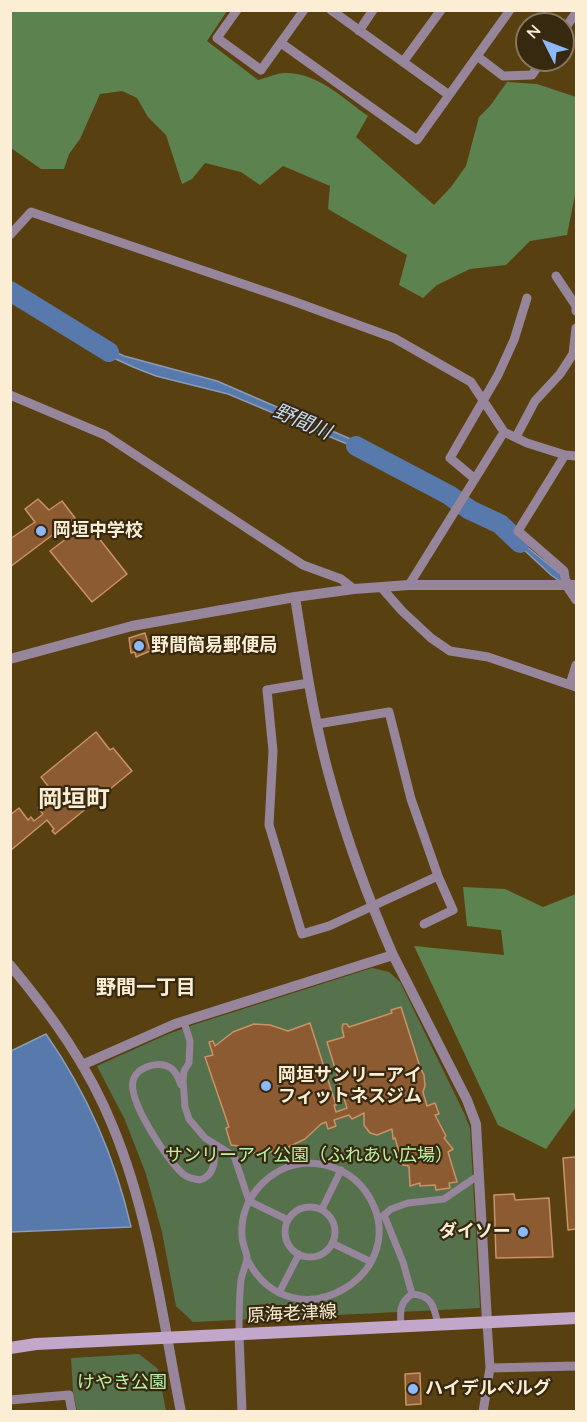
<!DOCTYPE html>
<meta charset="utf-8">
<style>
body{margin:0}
#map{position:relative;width:587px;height:1422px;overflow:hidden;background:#594011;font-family:Quicksand,sans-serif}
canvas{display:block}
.frame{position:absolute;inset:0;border:12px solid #fcedd5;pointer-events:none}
.north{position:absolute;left:515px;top:12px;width:60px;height:60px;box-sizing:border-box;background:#372810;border:2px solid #86775f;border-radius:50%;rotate:312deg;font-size:16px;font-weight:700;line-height:24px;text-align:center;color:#fcedd5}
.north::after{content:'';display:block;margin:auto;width:21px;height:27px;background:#8db9fc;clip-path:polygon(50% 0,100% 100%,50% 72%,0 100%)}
</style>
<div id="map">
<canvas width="587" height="1422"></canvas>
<div class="frame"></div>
<div class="north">N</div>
</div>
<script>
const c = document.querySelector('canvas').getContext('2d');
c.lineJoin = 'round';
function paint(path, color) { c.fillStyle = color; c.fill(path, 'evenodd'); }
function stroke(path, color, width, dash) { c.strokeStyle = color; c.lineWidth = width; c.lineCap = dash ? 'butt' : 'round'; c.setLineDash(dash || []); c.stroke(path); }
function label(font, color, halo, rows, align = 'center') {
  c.font = font + ' Quicksand,"Noto Sans JP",sans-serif'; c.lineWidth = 4.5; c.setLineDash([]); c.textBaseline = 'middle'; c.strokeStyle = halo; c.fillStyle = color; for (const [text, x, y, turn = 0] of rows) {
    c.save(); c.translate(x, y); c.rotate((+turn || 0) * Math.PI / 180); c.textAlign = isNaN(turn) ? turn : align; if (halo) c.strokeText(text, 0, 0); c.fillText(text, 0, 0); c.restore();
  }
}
paint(new Path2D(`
 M372,968l17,4 11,10 65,133 5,13 10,180 -287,14 -17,-16 -14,-74 -16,-58 -21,-54 -28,-54 71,-32 28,-10z
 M139,1354l19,15 8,42h-89l-4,-20 -2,-33z`), '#55724d');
paint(new Path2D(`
 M11,10l216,1 -20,30 51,39c8,-2 19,-7 27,-7 32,-1 59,26 83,43l-12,21 78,68 17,-18 15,-21 13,-49 11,-11 17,-24 30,2 39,13v93l-9,45 -37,6 -24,24 -36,4 -33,16 -14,13 -24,-13 8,-30 -79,-46 2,-23 -47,-20 -23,19 -19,-13 -36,-9 -13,16 -10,5 -16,-49 -18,-18 -11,-19 -15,-7 -22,3 -20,45 -11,15 -5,15h-23l-30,-21z
 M463,887l42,2 38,18 33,-13v213l-30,42 -48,-24 -84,-179 90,9 -3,-25 -34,-4z`), '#5c8250');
const water = new Path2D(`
 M11,293l61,38 52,25 93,25 182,79 91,57 68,55 18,12v9l-25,-18 -43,-40 -18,-13 -38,-21 -28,-20 -34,-19 -162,-68 -72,-18 -23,-9 -39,-18 -83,-47z
 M46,1034c41,59 69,123 85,193l-120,5v-181z`);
paint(water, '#5879ab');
stroke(water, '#899cb8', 1.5);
stroke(new Path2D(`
 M10,291l99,61
 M356,446l93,49 21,15 30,14 20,19`), '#5879ab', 20);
const building = new Path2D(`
 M38,499l11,11 13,-9 13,17 -65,49v-28l25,-17 -10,-13z
 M87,523l40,51 -35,28 -42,-51z
 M145,633l5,18 -14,6 -1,-5 -4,1 -2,-15z
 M96,732l14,18 3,-2 19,23 -77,63 -3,-3 2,-2 -7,-9 -37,31v-36l9,-7 9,12 3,-3 3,4 9,-7 -5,-6 17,-13 -14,-18z
 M401,1007l19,60 4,8 1,11 -2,6 4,14 8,-3 4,11 -4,1 11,21 -2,2 9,11 -5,3 9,30 -8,1 1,5 -14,2 -1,-5 -15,1v-3l-10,3 -1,-20 -6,-1 -8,-27 -2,1 -1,-10 -15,6 -7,-2 -6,-8v-12l-12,6 -3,-4 -15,5 2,6 -8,3 -2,-7 -5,2 -16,15 -25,12 -25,2 -16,-2v-5l-8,-1 -5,-17 3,-1 -24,-70 8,-2 -4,-13 4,-1 2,5 18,-14 21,-8 16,1 18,6 22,-8 26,82h-2l2,7 11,-4 -20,-66 17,-5 -2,-9 1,-4h4l2,3 43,-14 -1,-3z
 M576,1157v72l-8,1 -5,-72z
 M514,1194l1,6 34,-2 4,59 -57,1 -2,-63z
 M420,1373l1,31 -15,1 -1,-31z`);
paint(building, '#8d5b31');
stroke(building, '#c99267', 1.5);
stroke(new Path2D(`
 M184,1022l6,19 -1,22 -5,8 -1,9 2,27 4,12 16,19 29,18 15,45 39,19
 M181,1085c-2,-6 -4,-12 -9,-16 -12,-9 -35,-3 -39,12 -5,20 34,79 50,93 5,4 10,5 17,6 16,-5 15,-21 14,-35
 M285 1232a25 25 0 1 1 50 0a25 25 0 1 1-50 0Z
 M322,1209l19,-39
 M384,1215l19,47 9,32c-13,9 -12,18 -11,32
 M383,1216l8,-7 17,-6 36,-4 35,-24
 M332,1243l39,19
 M279,1293l20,-39
 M412,1294c20,1 22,13 26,30
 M239,1335c0,-18 0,-37 2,-55 1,-6 6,-18 6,-22 0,-6 -5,-14 -5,-22 -3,-37 28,-71 65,-73 23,0 46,10 59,29 54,79 -73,157 -119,67`), '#96859b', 7);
stroke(new Path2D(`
 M237,10l-20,28 44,32 43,-60
 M331,10l118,85
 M359,31l14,-21
 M563,31l13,-18
 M281,43l136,97 93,-130
 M477,56l26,20 29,-1 10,-15
 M403,62l38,-52
 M10,235l21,-23 259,88 104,38 77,44 33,50 23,11 38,12 11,1
 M556,276l20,30v5
 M10,395l95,40 198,130 38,14 13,10
 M516,437l19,-36 25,-27 13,-20 3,-26
 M565,455l-47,76 46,40 2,14 10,15
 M475,479l-25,-21 48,-83 16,-35 13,-42
 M409,585l95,-153
 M381,587l21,24 29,27 19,13 38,6 88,30
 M309,683l-42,7 6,61 -4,74 33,109 27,-8 109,-50
 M570,684l6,-19
 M317,724l72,-12 22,87 27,77 15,34 -29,14
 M239,1335l3,77
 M490,1368l86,-2
 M10,1400l59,-5 3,17
 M483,1412l7,-44 -3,-46`), '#96859b', 9);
stroke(new Path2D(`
 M295,597c10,63 19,127 37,189 16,58 37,114 61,169
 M10,659l122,-33 163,-29 59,-8 55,-4h167
 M10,965c41,49 79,102 103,162 37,90 49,189 68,285
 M82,1065l93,-41 218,-69 74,145 9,24 11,198`), '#96859b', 10);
stroke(new Path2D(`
 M10,1348l26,-4 540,-26`), '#c3a7cb', 12);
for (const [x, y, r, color] of [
 [41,531,6,"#8db9fc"],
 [139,646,6,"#8db9fc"],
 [266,1086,6,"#8db9fc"],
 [523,1232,6,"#8db9fc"],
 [413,1389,6,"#8db9fc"]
]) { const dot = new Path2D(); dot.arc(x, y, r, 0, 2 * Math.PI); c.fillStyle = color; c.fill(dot); stroke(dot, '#372810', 2); }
label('bold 18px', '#fcedd5', '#372810', [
 ["岡垣中学校",53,531],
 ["野間簡易郵便局",151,646],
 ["岡垣サンリーアイ",278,1076],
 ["フィットネスジム",278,1097],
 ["ダイソー",511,1232,"right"],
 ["ハイデルベルグ",425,1389]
], 'left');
label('18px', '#b8f2a6', '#372810', [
 ["サンリーアイ公園（ふれあい広場）",309,1156],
 ["けやき公園",122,1383]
]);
label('18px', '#fcedd5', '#372810', [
 ["原海老津線",292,1314,-3]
]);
label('italic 20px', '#c5d9f7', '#372810', [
 ["野間川",302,422,23]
]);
label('bold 20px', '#fcedd5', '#372810', [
 ["野間一丁目",146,988]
]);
label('bold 24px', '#fcedd5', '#372810', [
 ["岡垣町",74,800]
]);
</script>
